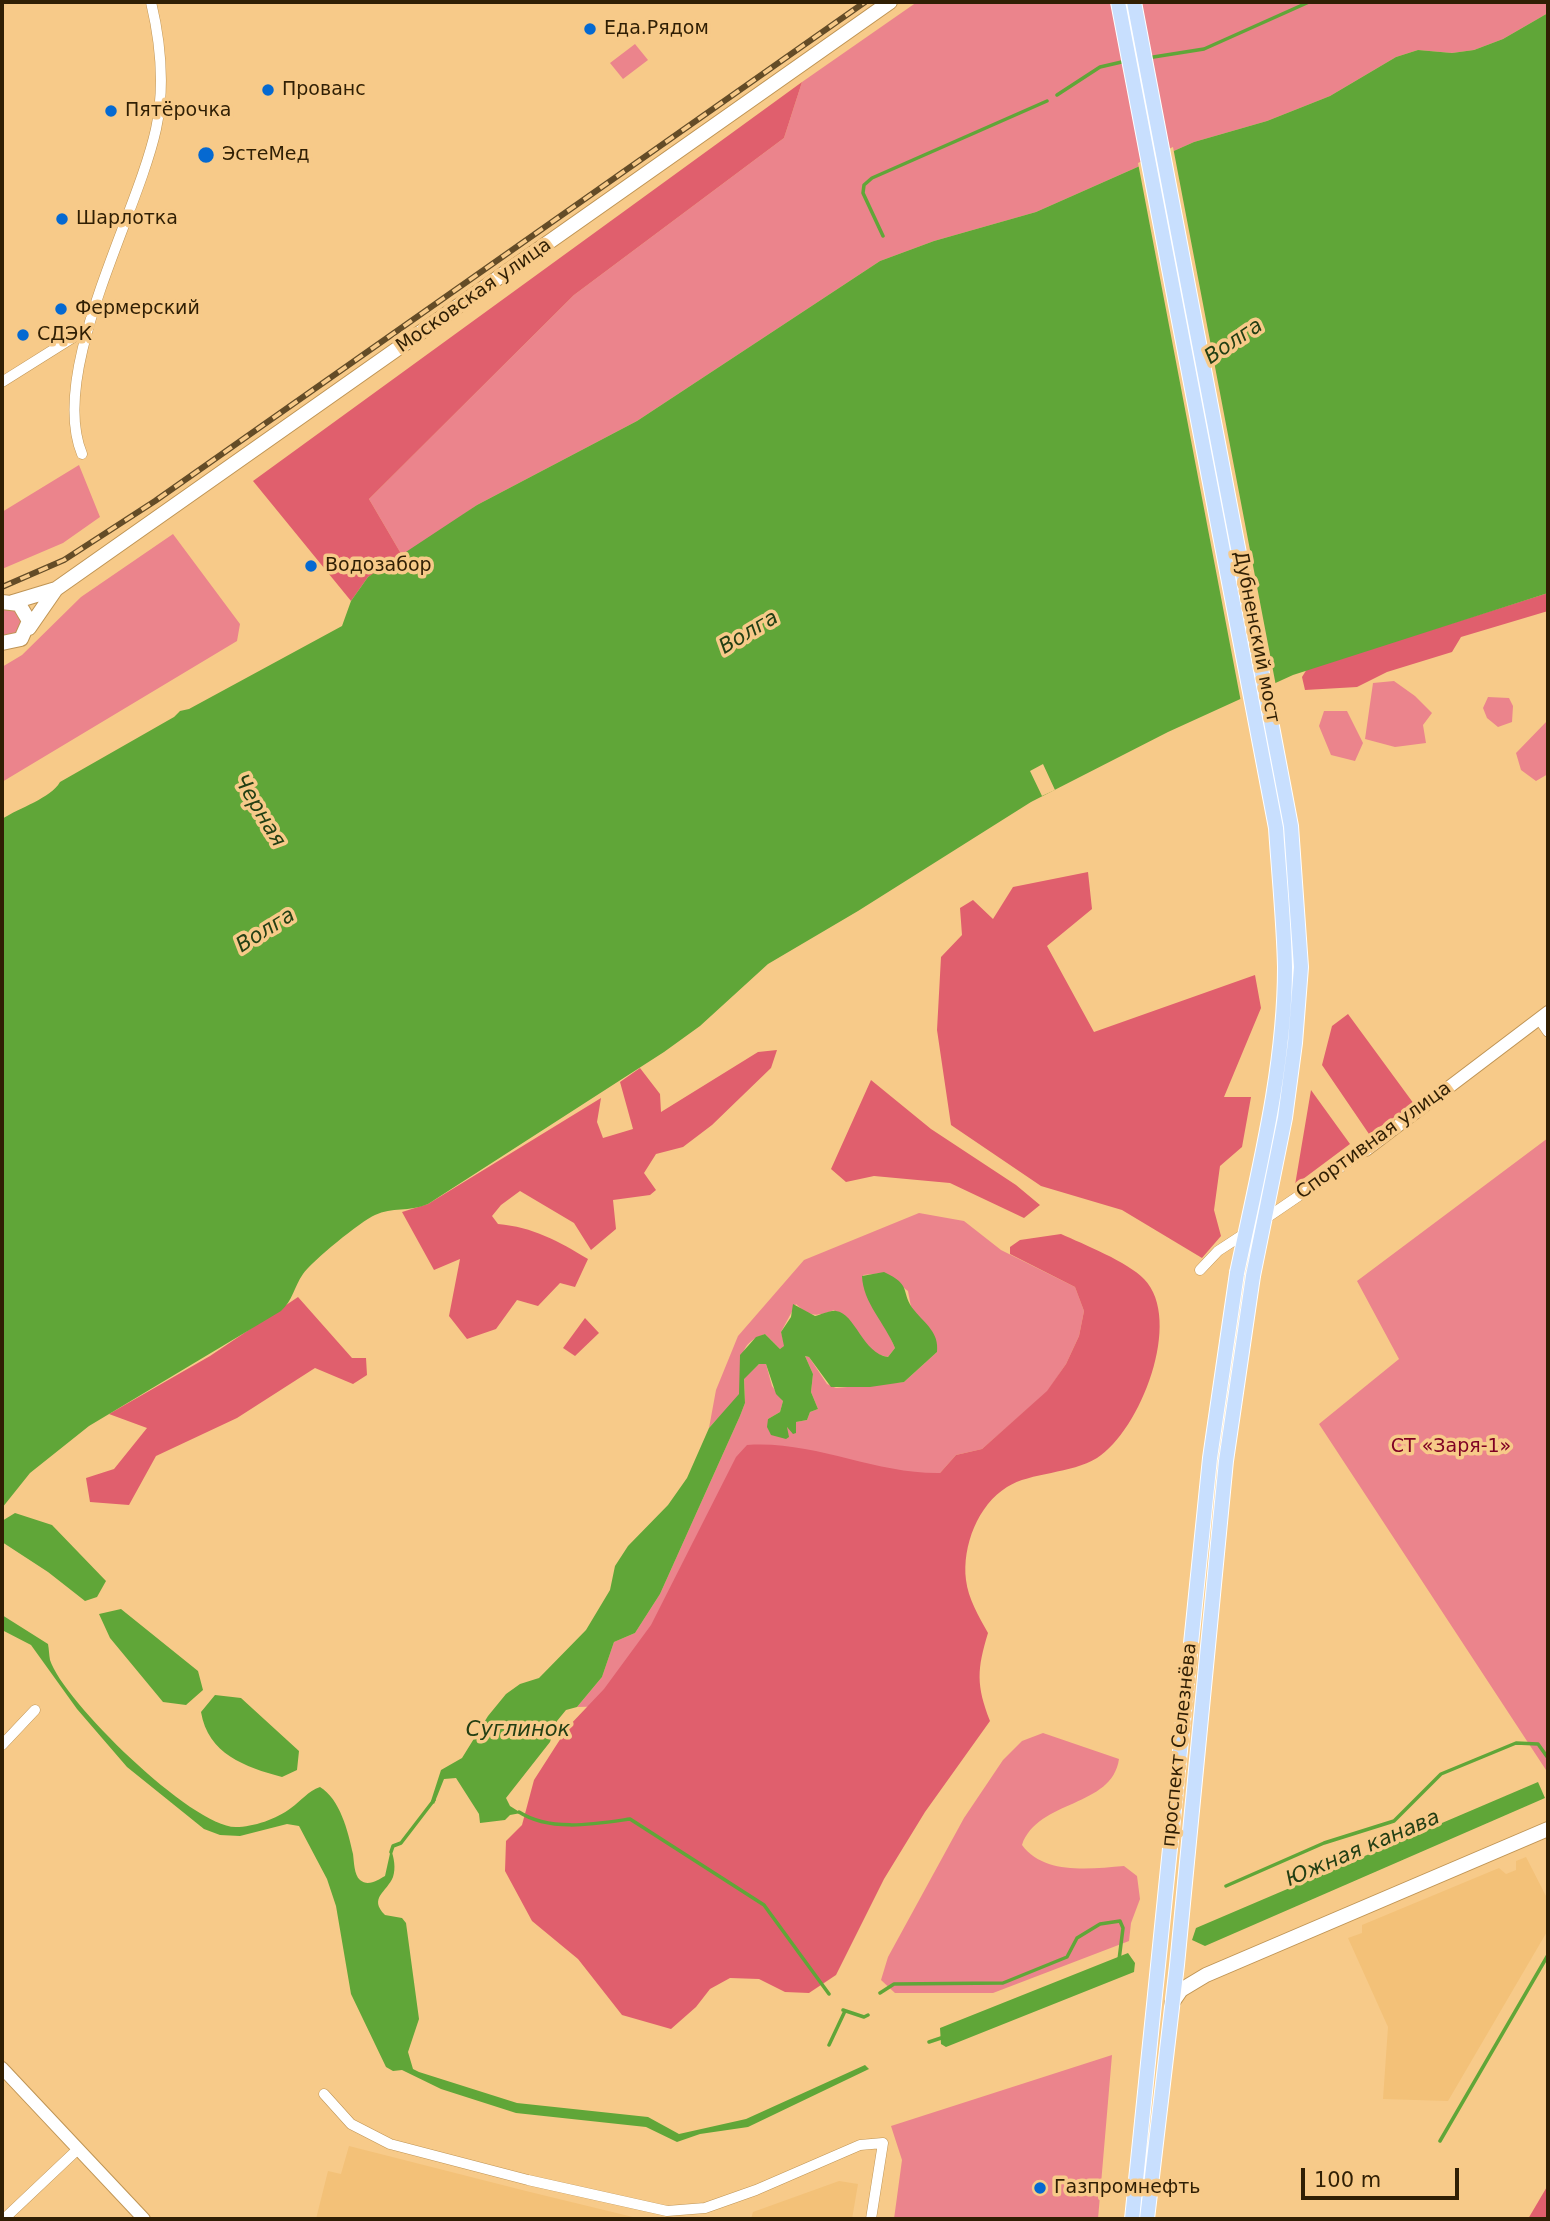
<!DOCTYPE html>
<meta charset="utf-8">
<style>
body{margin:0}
#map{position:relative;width:1550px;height:2221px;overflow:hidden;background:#f7ca89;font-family:"DejaVu Sans",sans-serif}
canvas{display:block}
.frame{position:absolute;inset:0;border:4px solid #301f04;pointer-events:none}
.scale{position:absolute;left:1301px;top:2168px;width:158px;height:32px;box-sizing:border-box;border:4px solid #301f04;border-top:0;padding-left:9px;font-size:21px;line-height:24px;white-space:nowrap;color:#301f04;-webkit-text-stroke:5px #f7ca89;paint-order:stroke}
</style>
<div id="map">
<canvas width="1550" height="2221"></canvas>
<div class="frame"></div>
<div class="scale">100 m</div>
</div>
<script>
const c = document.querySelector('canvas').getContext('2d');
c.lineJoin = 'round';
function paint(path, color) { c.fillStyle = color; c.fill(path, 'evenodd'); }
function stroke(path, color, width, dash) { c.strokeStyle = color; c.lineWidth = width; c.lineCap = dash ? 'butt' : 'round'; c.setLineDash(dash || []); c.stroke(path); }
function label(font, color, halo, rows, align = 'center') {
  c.font = font + ' "DejaVu Sans",sans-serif'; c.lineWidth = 7; c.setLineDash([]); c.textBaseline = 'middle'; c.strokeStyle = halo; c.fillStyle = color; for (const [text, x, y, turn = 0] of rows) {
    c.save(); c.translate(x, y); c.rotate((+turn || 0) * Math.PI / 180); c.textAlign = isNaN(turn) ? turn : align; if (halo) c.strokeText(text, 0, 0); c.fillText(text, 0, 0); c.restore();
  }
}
paint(new Path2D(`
 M1526,1857l22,43v30l-100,171 -65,-2 5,-72 -40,-89 14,-5v-8l137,-57 7,6 10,-4v-9z
 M349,2146l177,45 115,28h-325l12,-48 13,3z
 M839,2181l19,3 -6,35h-101l2,-7z`), '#f3c178');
paint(new Path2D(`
 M917,2h631v11l-45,26 -29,11 -22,3 -34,-3 -22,7 -66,39 -63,25 -73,21 -158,70 -102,29 -54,20 -243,160 -160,84 -74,52 -34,-58 205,-204 210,-157 18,-56z
 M635,44l13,16 -25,19 -13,-16z
 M79,465l21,52 -37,26 -61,26v-57z
 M173,534l67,90 -3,17 -235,141v-115l20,-12 59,-58z
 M2,608l14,1 7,12 -5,14 -16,2z
 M1394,681l21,15 17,17 -9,12 3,18 -31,4 -30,-8 8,-56z
 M1488,697l21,1 4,8 -1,16 -14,5 -11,-9 -4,-10z
 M1324,711h23l16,32 -8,18 -24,-6 -12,-29z
 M1548,720v54l-12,7 -15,-11 -5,-17z
 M1548,1138v631l-2,1 -227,-346 80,-65 -42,-78z
 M919,1213l45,8 37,29 74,37 9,24 -5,25 -13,28 -19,28 -65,57 -26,6 -47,53 -249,197 -83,2 25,-30 12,-35 21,-9 25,-39 80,-178 5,-13 -1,-25 15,-14h7l6,22 11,15 -3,11 -12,7 11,17h4l4,-9 5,3 4,-8 11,-2 3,-8 8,-3 -7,-17 2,-18 -8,-18 4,1 18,27 9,4 68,-6 33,-30 -26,-45 -3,-16 -24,-18 -21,2 32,73 -7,9 -12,-3 -42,-44c-17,7 -25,7 -38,-6l-15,28 4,14 -5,3 -15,-15c-35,12 -18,36 -26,61 -5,12 -22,22 -30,33l7,-38 22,-54 66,-76z
 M1043,1733l76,26c-7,49 -81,40 -97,86 22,30 68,24 102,21l13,10 3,23 -9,24 -2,18 -136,52h-98l-14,-13 7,-23 76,-139 39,-58 19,-19z
 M1112,2055l-14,164h-204l8,-59 -11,-34z`), '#eb848c');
paint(new Path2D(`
 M802,82l-18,56 -210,157 -205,204 34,58 -35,20 -17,24 -98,-120z
 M1548,593v18l-87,26 -9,15 -65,20 -30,15 -52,3 -3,-13 5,-8z
 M1088,872l4,37 -45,37 47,86 161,-57 6,33 -37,89h27l-9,50 -22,19 -6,44 7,26 -19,22 -80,-48 -81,-24 -90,-61 -14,-95 4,-73 21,-22 -2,-27 13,-8 20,19 20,-32z
 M1348,1014l66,90 -45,30 -47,-69 10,-39z
 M777,1050l-6,18 -59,57 -29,22 -27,7 -12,19 12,17 -6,5 -37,5 3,29 -25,21 -17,-27 -54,-32 -19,14 -9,11 6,8c35,3 60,17 90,35l-13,28 -15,-4 -22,23 -21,-6 -21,29 -29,10 -18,-23 11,-57 -26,11 -32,-58 26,-8 173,-106 -4,24 6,16 30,-9 -13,-47 20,-14 20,26 1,18 97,-60z
 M871,1080l60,49 85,56 24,20 -16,13 -74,-35 -76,-7 -28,6 -15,-13z
 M1311,1090l39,54 -55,41z
 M1061,1234c22,10 67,28 83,45 40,41 -4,152 -47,179 -26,16 -66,14 -90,29 -29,18 -45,59 -41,93 2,18 13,37 22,53 -11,36 -12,52 2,88l-65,91 -41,67 -48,96 -27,18 -24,-1 -26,-13 -29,-1 -20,11 -14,18 -25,22 -49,-14 -44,-56 -46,-38 -27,-50 1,-30 16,-16 12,-45 34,-53 36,-38 47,-64 85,-168 11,-12c66,-5 127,29 193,28l16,-18 26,-6 65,-58 19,-27 13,-28 5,-25 -9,-24 -65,-33v-7l10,-7z
 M298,1297l54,61h14l1,17 -14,9 -38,-16 -78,50 -81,38 -27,49 -39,-3 -4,-24 28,-9 33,-41 -38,-14 101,-58z
 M585,1318l14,15 -24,23 -12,-8z
 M1548,2185v34h-20z`), '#e05f6d');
paint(new Path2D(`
 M1548,13v580l-255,82 -125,57 -137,70 -173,109 -90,53 -68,62 -36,26 -236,152c-19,8 -36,3 -53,11 -14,6 -63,46 -72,59 -9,13 -10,26 -22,37l-192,115 -59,47 -28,35v-689c17,-11 49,-21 58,-37l114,-65 6,-6 9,-2 153,-83 9,-25 17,-24 109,-72 160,-84 243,-160 54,-20 102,-29 158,-70 73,-21 63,-25 66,-39 22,-7 34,3 22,-3 29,-11z
 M884,1272c29,13 16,21 30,38 12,15 25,22 23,42l-33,30 -34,5h-39l-22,-30 -4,-1 8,18 -2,18 7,17 -8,3 -3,8 -11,2v11l-3,1 -6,-7 2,10 -3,2 -15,-4 -4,-8 1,-8 12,-7 3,-11 -7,-7 -10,-30h-7l-15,15 1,24 -5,13 -80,178 -25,39 -21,9 -12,35 -25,30 -11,3 -9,11 -7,21 -44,56 4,8 11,7 -11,2 -5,5 -25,3 -1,-9 -23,-36 -12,1 -10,25 -3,-3 10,-31 21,-12 26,-42 18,-22 14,-10 19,-6 47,-48 24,-40 5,-24 13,-20 40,-41 19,-27 22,-50 30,-34 1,-39 16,-18 9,-3 15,15 4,-3 -3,-14 10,-15 2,-13 22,12c6,-1 15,-6 21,-5 19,2 27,43 52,46l7,-9c-10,-25 -32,-45 -33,-72z
 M15,1513l37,12 54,56 -9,16 -12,4 -37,-29 -46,-30v-21z
 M121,1609l77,62 5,19 -17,15 -23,-3 -53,-64 -11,-24z
 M2,1615l46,29c1,5 1,11 2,16 13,41 143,168 186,167 17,0 41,-8 55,-19 10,-7 17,-17 29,-21 20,12 28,44 33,67 1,7 1,21 7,26 8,7 18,0 25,-4l6,-27c3,9 5,19 2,28 -6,15 -25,21 -8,38l17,3 4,5 13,96 -11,33 5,17 6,3 98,31 131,14 31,17 67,-15 119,-54 4,4 -121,58 -48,7 -23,8 -31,-15 -130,-14 -75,-24 -39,-19 -9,1 -7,-4 -35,-73 -15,-88 -9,-27 -28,-53 -12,-2 -47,12 -20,-1 -16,-6 -77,-62 -50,-58 -46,-64 -29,-15z
 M215,1695l26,3 58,53 -2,19 -15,7c-37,-10 -74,-23 -81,-65z
 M1538,1782l7,16 -340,148 -13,-6 4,-12z
 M1128,1953l7,10 -1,9 -188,75 -5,-3 -1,-16z`), '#60a638');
paint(new Path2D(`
 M1173,147l103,539 -35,16 -103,-539z
 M1043,764l12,26 -13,6 -12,-25z`), '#f7ca89');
stroke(new Path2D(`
 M1147,58l57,-9 105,-47
 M1057,95l43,-28 26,-6
 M883,236l-20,-43 1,-8 8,-7 175,-77
 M519,1812c31,20 76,12 111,7l134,86 65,89
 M391,1852l2,-6 8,-3 33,-43
 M1226,1886l98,-43 70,-22 47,-47 75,-31 22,1 10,14
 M880,1993l14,-9 109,-1 64,-26 10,-19 23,-14 20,-3 3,7 -4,32
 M843,2010l21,7 4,-2
 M929,2042l12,-4
 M829,2045l16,-34
 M1440,2141l108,-186`), '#60a638', 3.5);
const minor = new Path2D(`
 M2,382l86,-54
 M82,454c-34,-83 55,-238 74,-325 9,-42 5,-85 -5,-127
 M1539,1019l9,13
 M1262,1221l104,-71
 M1200,1270l18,-19 29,-19
 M2,1745l33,-35
 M324,2094l27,30 39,20 138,36 139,31 38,-3 51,-18 104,-45 23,-2 -12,76
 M4,2219l74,-70`);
const tertiary = new Path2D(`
 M1366,1150l182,-138
 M2,2068l142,151`);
const secondary = new Path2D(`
 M2,602l17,2 10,17 -8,18 -19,4
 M13,602l43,-13 834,-587
 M29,628l27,-39
 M1172,2003l9,-13 25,-15 342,-146`);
const primary = new Path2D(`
 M1132,2219l78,-761 27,-185
 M1147,2219l30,-254 49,-504 27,-185`);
stroke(minor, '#bf9454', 11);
stroke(tertiary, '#bf9454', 14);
stroke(secondary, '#bf9454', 16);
stroke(primary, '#fff', 16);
stroke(minor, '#fff', 10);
stroke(tertiary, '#fff', 12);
stroke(secondary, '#fff', 14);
stroke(primary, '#c8dffe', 14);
const rail = new Path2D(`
 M2,587l62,-27 91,-59 710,-499`);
stroke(rail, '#644c27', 6);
stroke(rail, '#f7ca89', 3.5, [10]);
const primaryBridge = new Path2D(`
 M1118,2l158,826c3,46 8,93 9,139 0,102 -27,206 -48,306
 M1134,2l157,824 10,141 -6,76 -10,75 -32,158`);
stroke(primaryBridge, '#fff', 16, []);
stroke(primaryBridge, '#c8dffe', 14);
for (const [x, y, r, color] of [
 [590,29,7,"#0569d1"],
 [268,90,7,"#0569d1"],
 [111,111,7,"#0569d1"],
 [206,155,9,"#0569d1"],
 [62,219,7,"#0569d1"],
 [61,309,7,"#0569d1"],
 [23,335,7,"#0569d1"],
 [311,566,7,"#0569d1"],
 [1040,2188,7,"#0569d1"]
]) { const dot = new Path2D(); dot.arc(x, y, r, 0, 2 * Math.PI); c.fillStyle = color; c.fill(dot); stroke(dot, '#f7ca89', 2.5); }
label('19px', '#301f04', '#f7ca89', [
 ["Еда.Рядом",604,29],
 ["Прованс",282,90],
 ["Пятёрочка",125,111],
 ["ЭстеМед",222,155],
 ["Шарлотка",76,219],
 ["Фермерский",75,309],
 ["СДЭК",37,335],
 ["Водозабор",325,566],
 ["Газпромнефть",1054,2188]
], 'left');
label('19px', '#301f04', '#f7ca89', [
 ["Московская улица",474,296,-35],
 ["Дубненский мост",1256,637,79],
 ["Спортивная улица",1374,1141,-36],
 ["проспект Селезнёва",1180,1745,-84]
]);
label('19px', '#7f0024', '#f7ca89', [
 ["СТ «Заря-1»",1451,1447]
]);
label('italic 21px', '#233f14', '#f7ca89', [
 ["Волга",1234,342,-34],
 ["Волга",749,633,-31],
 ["Черная",259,811,59],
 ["Волга",266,931,-32],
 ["Суглинок",518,1731],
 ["Южная канава",1363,1849,-23]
]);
</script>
